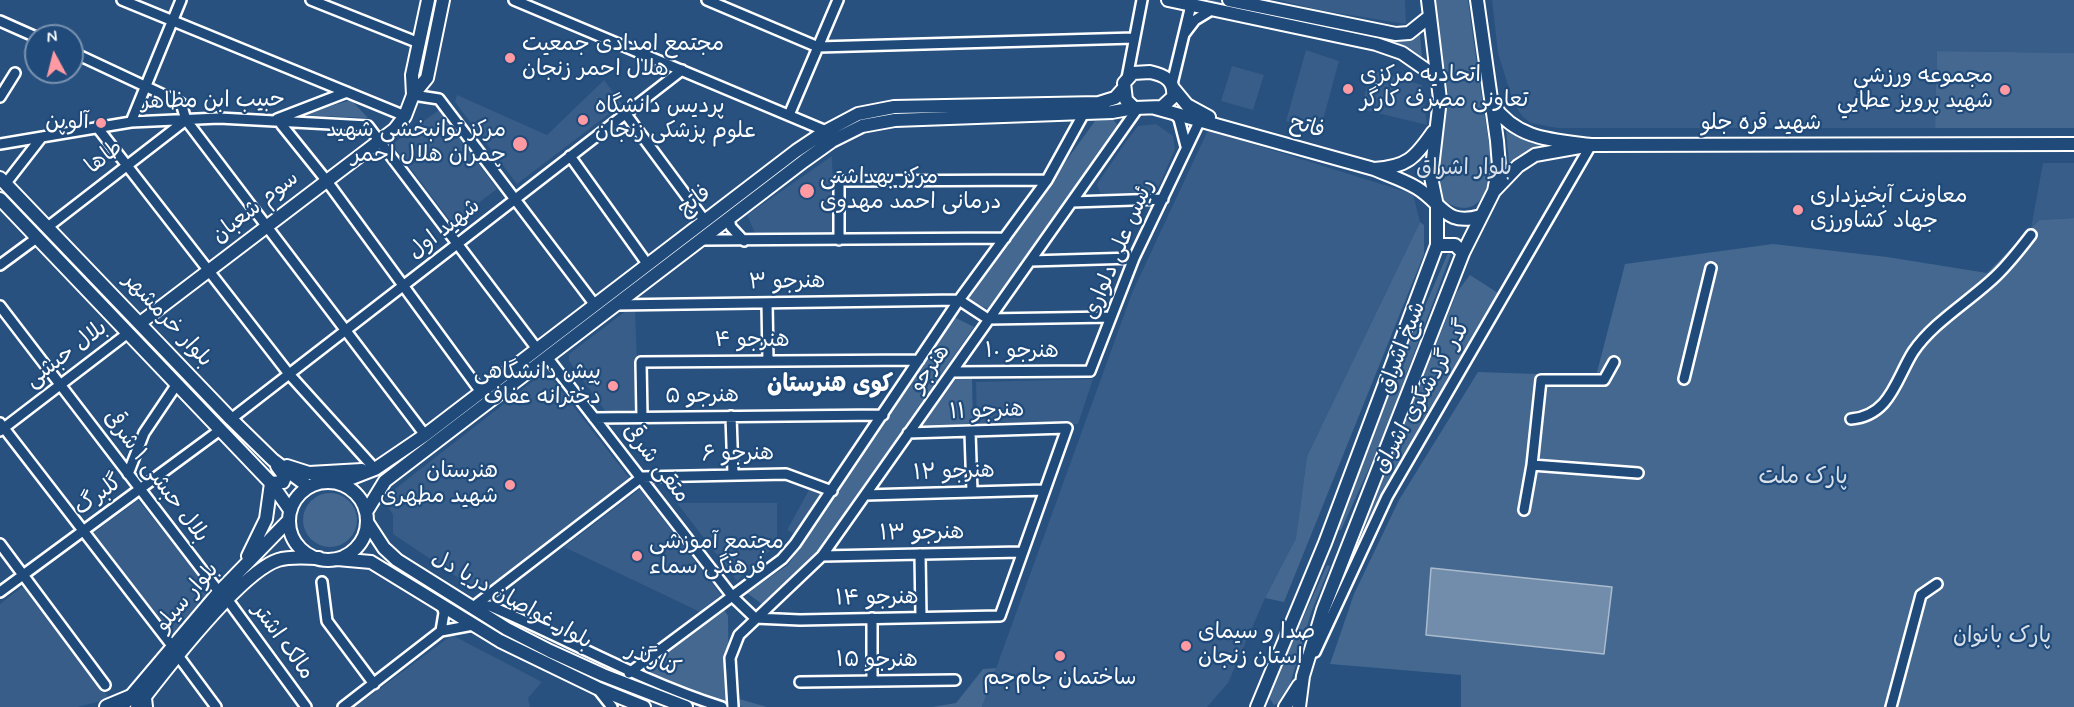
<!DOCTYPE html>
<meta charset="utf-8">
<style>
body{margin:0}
#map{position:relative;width:2074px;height:707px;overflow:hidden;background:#28517f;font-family:Mynerve,sans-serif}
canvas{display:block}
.north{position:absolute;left:24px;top:24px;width:60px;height:60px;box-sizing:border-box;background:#1f4a7a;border:2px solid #7992af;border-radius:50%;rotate:353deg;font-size:16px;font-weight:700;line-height:24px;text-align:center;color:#fff}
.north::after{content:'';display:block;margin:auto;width:21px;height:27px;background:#ff9aa2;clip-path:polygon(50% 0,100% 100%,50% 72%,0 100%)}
</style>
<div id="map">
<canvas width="2074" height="707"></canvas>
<div class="north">N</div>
</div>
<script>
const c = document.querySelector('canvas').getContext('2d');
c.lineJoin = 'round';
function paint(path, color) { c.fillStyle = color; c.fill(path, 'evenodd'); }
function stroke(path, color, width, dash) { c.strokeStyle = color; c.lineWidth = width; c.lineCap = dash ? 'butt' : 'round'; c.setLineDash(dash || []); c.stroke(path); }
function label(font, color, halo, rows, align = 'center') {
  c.font = font + ' Mynerve,"Playpen Sans Arabic",sans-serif'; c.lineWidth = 4.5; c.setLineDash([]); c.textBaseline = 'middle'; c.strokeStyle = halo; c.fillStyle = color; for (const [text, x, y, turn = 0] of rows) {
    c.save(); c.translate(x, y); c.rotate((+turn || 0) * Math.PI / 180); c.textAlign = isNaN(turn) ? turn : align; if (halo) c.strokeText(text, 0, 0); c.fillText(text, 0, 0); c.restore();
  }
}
paint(new Path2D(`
 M1279,0h126l1,24 -87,-14z
 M1492,0h582v53l-137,-2 -2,77h-378l-26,-5 -8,-6 -9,-13 -16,-51z
 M1306,50l33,11 -19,70 -34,-10z
 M1232,66l32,9 -11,35 -32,-9z
 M1371,70l51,15 5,40 -66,-16z
 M604,80l18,24 -105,80 -62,-82 2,-7 90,40z
 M439,110l58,79 -45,34 -60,-79z
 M1156,124l17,12 2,13 -16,37 -9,8 -49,1 -4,-11 28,-41 13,-17z
 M1208,130l205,64 7,28 -113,234 -11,82 -31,60 -37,85 -21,24h-225l150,-414z
 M832,156l2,76 -79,1 -8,-18z
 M2043,163h31v55l-35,2 -8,8z
 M626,311h9l4,100 -33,1 -37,-51v-7z
 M546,371l84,108 -149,114 -88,-59v-19l-9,-15 7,-8z
 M1093,379l-15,45 -101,3 -1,-45z
 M640,489l81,106 -21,17 -136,-65z
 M809,490l11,4 -23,41 -10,-5z
 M138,500l73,90 -41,48 -78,-104z
 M677,503h100v41l-40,37z
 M22,587l6,2 82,110 -33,8h-77v-103z
 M452,635l90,47 -14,16 2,9h-175z`), '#375d88');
paint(new Path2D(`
 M1211,0l182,39 11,1 16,-6 2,25 -16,-10 -197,-45z
 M1435,0h33c5,37 10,73 16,110 2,19 8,40 6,59 -3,30 -16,50 -46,32l-6,-31 10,-77z
 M1937,51l137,2v75h-139z
 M351,100l17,18 -68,-3z
 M1113,119l5,7 -130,183 -22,-10 129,-178z
 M1506,129c16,15 39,14 60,17l-39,6 -18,11z
 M2074,218v489h-613v-32l-131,-11 24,-70 45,-94 79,-128 118,4 29,-112 148,-20 114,13 100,16 52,-53z
 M1420,222l4,3v29l-140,348 -19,-4 31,-60 11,-82z
 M1448,253l3,1 -69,186 -41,90h-3l26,-78 35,-86z
 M1470,275l28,18 -108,189 -71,155 138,-345z
 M954,317l20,10 -153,220 -20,23 -39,34 -15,-11 41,-28z
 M956,379h16l1,47 -53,2z
 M303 520a27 27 0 1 1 54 0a27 27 0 1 1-54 0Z
 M1327,565l3,1 -19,47 -24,82 -5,6 -8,4 -6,-9z
 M723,608l5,8 1,80 38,11h-24l-102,-30 1,-9z
 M996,668l-14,39h-50l24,-4 27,-34z`), '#446890');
const water = new Path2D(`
 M1431,568l181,19 -8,67 -178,-19z`);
paint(water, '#718dab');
stroke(water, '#aabbcd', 1.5);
const minor = new Path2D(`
 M122,0l283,116
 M311,0l108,43
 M514,0l312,131
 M707,0l111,47 316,-9
 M0,21l36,16
 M1185,33l10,-13 18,-11
 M72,52l109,51 5,17 239,315
 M1127,78l15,-78
 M1172,84l19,-79
 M347,92l-70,27 49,61 155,212
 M413,95l26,4 156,206
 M0,97l15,-24
 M625,113l80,108
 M1174,113l5,6 7,27
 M789,115l49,-115
 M131,122l50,-122
 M97,127l192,247 86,95
 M0,144l131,-22 88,-4 149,8 169,223
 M570,156l78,109
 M6,183l35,-45
 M1072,202l91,-3
 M729,219l2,8 13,14
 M49,226l137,-106
 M701,240l304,-2
 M839,240v-59l208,-1
 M1030,261l104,-3
 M0,265l38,-28
 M767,303l1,58
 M616,305l343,-5 29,19 123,-2
 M0,306l219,286
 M547,357l185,239 23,22 45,2 200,-4 67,-188 -159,5
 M1614,362l-10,18h-63l-9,85 106,8
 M953,372l137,-1 44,-113 66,-138
 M1684,379l27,-111
 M731,416l2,58
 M642,417l-1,-55 278,-2
 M594,418l289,-3
 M231,419l451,-349
 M1851,419c39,-3 45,-40 62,-67 21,-31 59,-52 85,-78 12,-12 23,-26 33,-39
 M0,423l173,224
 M0,431l128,-98
 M970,432l2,60
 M128,474l16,-41 33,-49
 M865,495l179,-5
 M1524,510l8,-45
 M0,544l105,141
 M920,554l1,63
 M822,556l200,-4
 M322,582l5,39 47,63
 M0,592l220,-162
 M227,599l79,108
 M473,607l169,-130 144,-3 46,17
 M473,607l17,-1c78,33 150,75 232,101
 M441,631l3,-18 -2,-8
 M1315,652l72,-155 204,-352
 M179,657l37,50
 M629,673l153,-114 13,-15 164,-244 88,-120 37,-67
 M872,681v-63
 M800,682l155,-2
 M597,688l15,19
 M343,707l98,-76 32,-6
 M733,707l-3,-49 9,-23 83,-79 316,-448
 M1891,707l30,-112 16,-11`);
const major = new Path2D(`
 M1168,0l208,44 26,9 36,25
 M1229,0l167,34 13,-1 20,-16
 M1150,72c14,3 25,8 23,25l-11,10 -28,1 -8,-8 -2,-17 9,-10z
 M1173,88l14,17 22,12
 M413,95l-1,-20 16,-75
 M1493,105c24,35 60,35 98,40l-56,10 -17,11 -23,24
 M1155,108l219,61
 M1433,132c-18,26 -26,35 -59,37 14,6 30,11 43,19 26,16 28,39 64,28
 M1591,145l483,-1
 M0,178l231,241 42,41 36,27
 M0,199l271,284 19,27
 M1437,245h18l8,8
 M140,323l255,-194 10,-13 8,-21 14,-17 16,-78
 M287,466l22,7 53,-3
 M289 521a39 39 0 1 1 78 0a39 39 0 1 1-78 0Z
 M339,483l36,-14 50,-34 371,-284 30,-20 32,-17 36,-7 205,-4 16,-5 8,-9
 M366,512l19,-31 419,-320 28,-20 30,-15 33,-6 217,-8 22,-4
 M367,522l17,26 13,12 110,69 43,22 53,24 83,32
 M248,556l18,-37 5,-36 12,-1 2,-5 -8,-11
 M337,559l34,3 129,79 97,47 47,19
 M126,702l93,-110 70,-72
 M137,707c26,-34 104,-135 141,-147 13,-4 28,-2 41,-2
 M1257,707l68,-164 112,-298v-39l-6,-29 9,-78 -12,-99
 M1285,707l14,-22
 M1299,707l4,-31 20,-66 140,-357 31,-62 5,-25 -2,-25 -20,-141`);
const highway = new Path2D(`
 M144,698l1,9
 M107,707l24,-10`);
stroke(minor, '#fff', 14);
stroke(major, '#fff', 16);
stroke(highway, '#fff', 18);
stroke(minor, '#1f4a7a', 9);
stroke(major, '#1f4a7a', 12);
stroke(highway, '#1f4a7a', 14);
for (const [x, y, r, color] of [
 [510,58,6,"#ff9aa2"],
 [1348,89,6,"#ff9aa2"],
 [2005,90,6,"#ff9aa2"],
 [583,120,6,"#ff9aa2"],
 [101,123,6,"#ff9aa2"],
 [520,144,8,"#ff9aa2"],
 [807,191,8,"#ff9aa2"],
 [1798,210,6,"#ff9aa2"],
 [613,386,6,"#ff9aa2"],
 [510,485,6,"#ff9aa2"],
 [637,556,6,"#ff9aa2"],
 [1186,646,6,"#ff9aa2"],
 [1060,656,6,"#ff9aa2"]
]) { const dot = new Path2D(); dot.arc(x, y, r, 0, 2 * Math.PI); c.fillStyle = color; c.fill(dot); stroke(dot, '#1f4a7a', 2); }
label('22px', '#fff', '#1f4a7a', [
 ["مجتمع امدادی جمعیت",522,45],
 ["هلال احمر زنجان",522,70],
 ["اتحادیه مرکزی",1360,76],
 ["تعاونی مصرف کارگر",1360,101],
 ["مجموعه ورزشي",1993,77,"right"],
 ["شهيد پرویز عطايي",1993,102,"right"],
 ["پردیس دانشگاه",595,107],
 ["علوم پزشکى زنجان",595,132],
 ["آلوپن",89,123,"right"],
 ["مرکز توانبخشی شهید",506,131,"right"],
 ["چمران هلال احمر",506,156,"right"],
 ["مرکز بهداشتی",820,178],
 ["درمانی احمد مهدوی",820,203],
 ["معاونت آبخیزداری",1810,197],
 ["جهاد کشاورزی",1810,222],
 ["پیش دانشگاهی",601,373,"right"],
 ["دخترانه عفاف",601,398,"right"],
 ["هنرستان",498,472,"right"],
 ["شهید مطهری",498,497,"right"],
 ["مجتمع آموزشی",649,543],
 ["فرهنگی سماء",649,568],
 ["صدا و سیمای",1198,633],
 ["استان زنجان",1198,658],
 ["ساختمان جام‌جم",1060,679,"center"]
], 'left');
label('22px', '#fff', '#1f4a7a', [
 ["حبیب ابن مظاهر",213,102,-1],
 ["شهید قره جلو",1761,124],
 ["فاتح",1307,128,16],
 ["طاها",105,158,-38],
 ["فاتح",695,202,-37],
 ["سوم شعبان",256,208,-38],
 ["شهید اول",445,230,-38],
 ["رئیس علی دلواری",1120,250,-67],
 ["هنرجو ۳",787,283,-1],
 ["بلوار خرمشهر",167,321,47],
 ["هنرجو ۴",752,341],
 ["شیخ اشراق",1403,348,-69],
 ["هنرجو ۱۰",1022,352],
 ["بلال حبشی",67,355,-37],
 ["هنرجو",931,369,-55],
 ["هنرجو ۵",702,397,-1],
 ["گدر گردشگری اشراق",1423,397,-60],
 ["هنرجو ۱۱",987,412,-2],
 ["هنرجو ۶",738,455,-1],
 ["متقی شرقی",655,464,52],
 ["هنرجو ۱۲",954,473,-2],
 ["بلال حبشی ۱ شرقی",155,477,53],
 ["گلبرگ",99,496,-36],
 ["هنرجو ۱۳",922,534,-1],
 ["بلوار سیلو",188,598,-49],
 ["هنرجو ۱۴",877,599,-1],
 ["بلوار غواصان دریا دل",511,601,29],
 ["مالک اشتر",282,642,54],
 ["کنارگذر",653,661,23],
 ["هنرجو ۱۵",877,661]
]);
label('22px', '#dae1e9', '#1f4a7a', [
 ["بلوار اشراق",1464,169],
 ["پارک ملت",1803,478],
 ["پارک بانوان",2002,637]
]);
label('bold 24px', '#fff', '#1f4a7a', [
 ["کوی هنرستان",830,386]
]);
</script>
